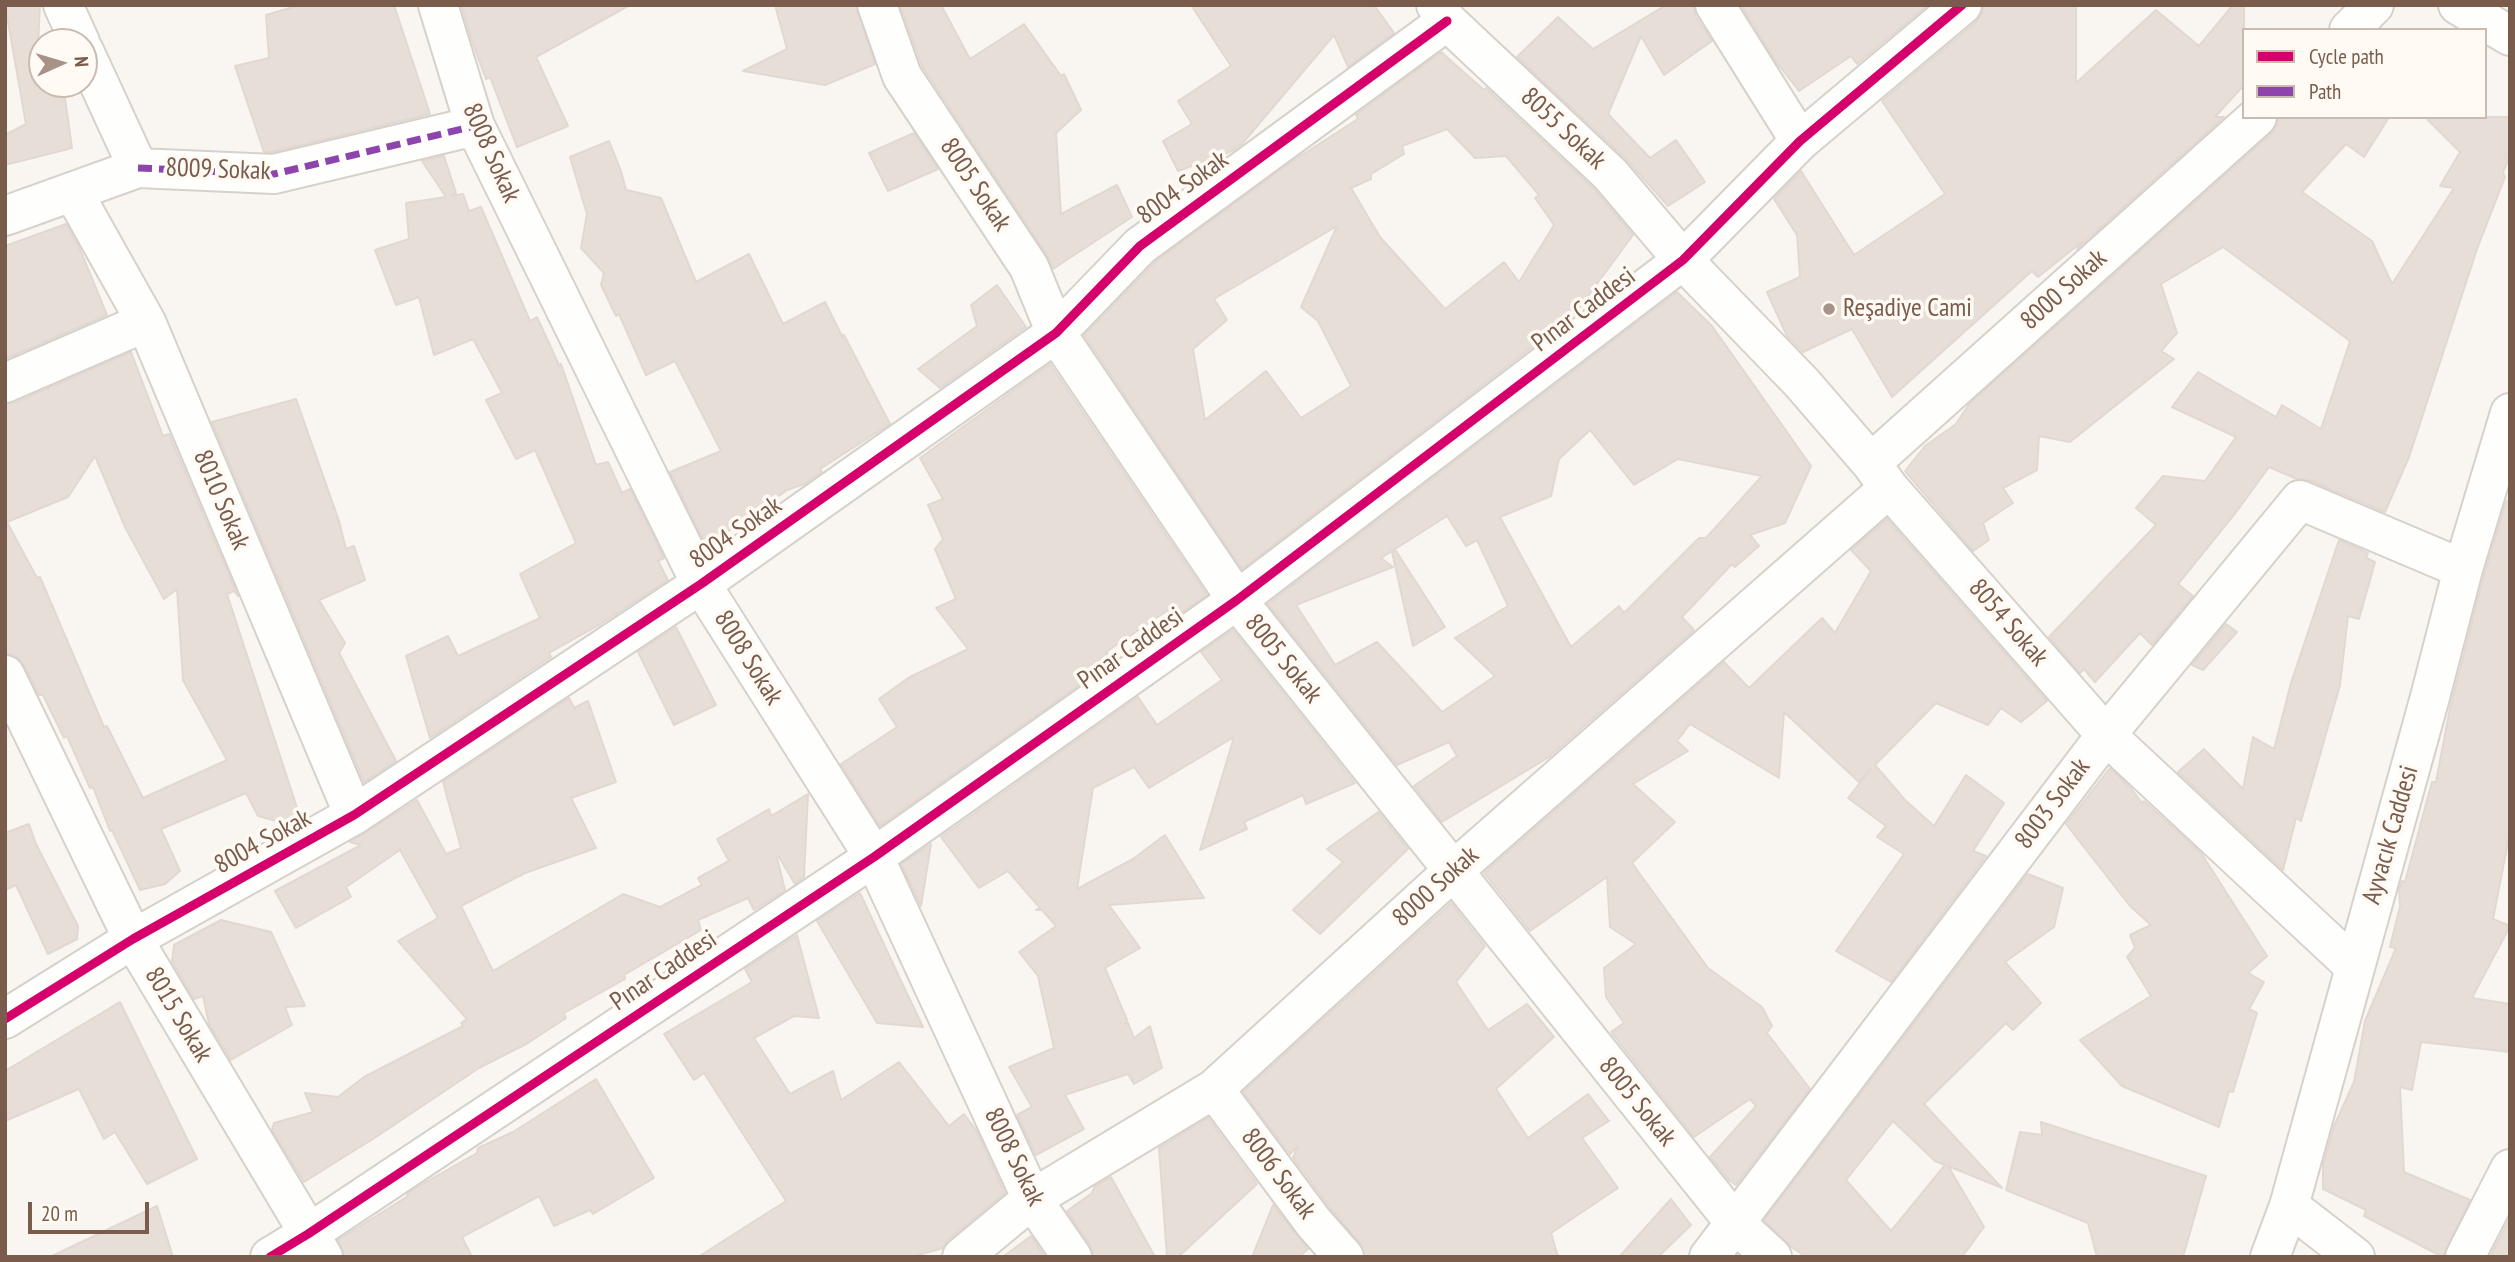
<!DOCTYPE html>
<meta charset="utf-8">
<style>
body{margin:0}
#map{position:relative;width:2515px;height:1262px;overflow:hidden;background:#f9f5f0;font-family:"PT Sans Narrow",sans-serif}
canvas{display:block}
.frame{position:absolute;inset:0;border:7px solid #7a5c4d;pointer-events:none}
.legend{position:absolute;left:2242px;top:28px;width:245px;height:91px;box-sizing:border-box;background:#fffaf3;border:2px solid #cabbb1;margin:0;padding:9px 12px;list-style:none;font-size:21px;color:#7a5c4d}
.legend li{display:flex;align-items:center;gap:14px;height:35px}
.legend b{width:35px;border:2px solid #cabbb1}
.north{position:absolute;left:28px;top:28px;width:70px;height:70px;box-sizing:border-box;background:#fffaf3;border:2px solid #cabbb1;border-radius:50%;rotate:86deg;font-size:19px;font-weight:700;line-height:28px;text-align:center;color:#7a5c4d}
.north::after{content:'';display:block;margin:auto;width:24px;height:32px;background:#a69286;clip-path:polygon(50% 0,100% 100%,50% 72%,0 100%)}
.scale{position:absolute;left:28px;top:1202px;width:121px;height:32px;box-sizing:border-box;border:4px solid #7a5c4d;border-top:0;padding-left:9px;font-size:21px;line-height:24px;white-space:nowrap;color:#7a5c4d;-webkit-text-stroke:5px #fffaf3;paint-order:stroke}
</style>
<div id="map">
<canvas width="2515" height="1262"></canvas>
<div class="frame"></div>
<ul class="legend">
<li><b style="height:9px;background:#d6006c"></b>Cycle path</li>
<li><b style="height:9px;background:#8e44ad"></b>Path</li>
</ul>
<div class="north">N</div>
<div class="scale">20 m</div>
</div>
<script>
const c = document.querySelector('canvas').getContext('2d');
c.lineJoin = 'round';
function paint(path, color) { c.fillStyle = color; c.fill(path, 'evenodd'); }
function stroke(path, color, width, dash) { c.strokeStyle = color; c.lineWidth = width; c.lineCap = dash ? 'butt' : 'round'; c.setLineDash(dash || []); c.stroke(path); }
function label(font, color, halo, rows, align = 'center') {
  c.font = font + ' "PT Sans Narrow",sans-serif'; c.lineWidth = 7; c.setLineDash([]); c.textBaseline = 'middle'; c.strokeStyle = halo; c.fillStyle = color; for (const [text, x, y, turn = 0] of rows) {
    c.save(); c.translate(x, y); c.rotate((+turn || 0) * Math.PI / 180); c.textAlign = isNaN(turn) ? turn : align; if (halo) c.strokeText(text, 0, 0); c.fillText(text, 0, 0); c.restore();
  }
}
const building = new Path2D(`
 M5,5h35l-4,79h27l9,64 -67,17v-30l21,-11z
 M300,5h94l36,109 -158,38h-8l-29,-86 34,-8 -3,-43z
 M461,5h169l-94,52 32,69 -51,21 -27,-70 -4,2 -13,-35z
 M775,5h81l19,59 -50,21 -82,-14 44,-22z
 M900,5h41l29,54 54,-35 37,52 3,-2 17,36 -25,23 5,81 56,-29 15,32 -79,52 -6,-14 -125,-189z
 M1191,5h183l20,28 -46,34 -14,-32 -92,109 -10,7 -54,20 -15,-30 29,-17 -14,-23 53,-35z
 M1666,5h27l3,12 16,24 -48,34 -23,-39 -33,78 42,44 26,-18 29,42 -37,24 -43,-48 -108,-101 41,-40 35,32z
 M1741,5h187l-71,59 -6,-8 -52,35 -22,-28z
 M1983,5h93v78l80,-73 43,36 34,-41h11v80l-29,32h9l-147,132 5,-7 -44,35 -6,-6 -140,126 -40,-68 -49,23 -16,-16 -20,-44 33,-15 -3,-42 -23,-36 27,-28 53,84 91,-61 -63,-93 94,-79 6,-9z
 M1441,52l43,38 2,-2 108,101 39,46 -59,80 -332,254 -158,-234 72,-74 135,-99 67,-43 -2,-4zM1447,129l28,29 31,-2 33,39 -4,3 19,27 -35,57 -15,-20 -59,47 -65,-72 -29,-49 20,-9v-5l33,-20 -2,-8zM1337,226l-36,81 17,14 33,65 -50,32 -35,-47 -61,49 -12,-71 34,-29 -13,-21z
 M2278,117h111l-25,40 -18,-13 -44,48 70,49 20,43 62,-96 -14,-2 20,-34 -35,-35h85v38l-7,18 2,4 -28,72 -68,208 -24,55 -76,-32 -12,-1 -28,-12 -32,44 -59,73 15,12 -41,49 -12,-12 -45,49 -11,-13 -4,4 -31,-36 107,-112 -20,-17 27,-32 42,5 31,-44 -64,-30 26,-35 78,45 6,-12 39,24 29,-88 -127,-94 -62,37 16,49 -16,18 13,8 -104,83 -31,-6 -2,34 -34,18 10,15 -30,20 6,17 -16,11 -68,-80 20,-25 31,-22 14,-21 302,-270 5,-9z
 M914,133l24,36 -50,22 -19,-38z
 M609,141l12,30 5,19 35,8 35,84 53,-28 34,70 42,-22 17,34 2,-1 46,89 -70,45 2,3 -18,12 -17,6 -71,50 -11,3 -35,-71 51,-21 -46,-90 -29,14 -27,-61 -3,2 -15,-31 3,-12 -23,-25 6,-34 -17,-57z
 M444,156l12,37 -5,3 12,-2 6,17 12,-4 49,114 7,-4 22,48 2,-1 35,101 12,-3 14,31 8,-4 34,69 -6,3 10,19 -69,45 -50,28 2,4 -121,81 -24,-82 42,-20 10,20 82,-38 -20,-44 56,-31 -41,-93 -19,9 -30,-59 16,-7 -29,-54 -39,16 -15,-58 -23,8 -21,-55 34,-11 -3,-36 40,-6 -24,-36z
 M66,224l13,23 28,68 -102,44v-113z
 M997,285l29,42 -86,61 -22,-19 59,-43 -6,-21z
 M1677,292l35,34 99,140 -26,57 -35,12 9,11 -24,21 -3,-3 -50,53 12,13 -145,127 -107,65 -28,-36 43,-30 -8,-14 -52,23 -129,-161zM1590,430l44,55 44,-26 84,17 -56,62h-7l-75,75 -5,-7 -48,41 -71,-130 51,-21 8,-37zM1447,516l19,30 11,-6 31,66 -53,32 40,38 -53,36 -65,-70 -42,23 -39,-60 97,-38 -12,-9z
 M131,352l32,84 6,-2 69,162 -4,-5 -7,3 74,226 -10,5 -33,-9 -12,-23 -85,36 19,42 -15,13 -25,6 -28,-60 -2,1 -17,-44 -3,1 -23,-52 -3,2 -21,-43h-4l-15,-30 -7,-8 -12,-4v-249l9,-1zM95,456l30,71 39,72 13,-10 6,91 44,80 -84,38 -36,-72 -3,1 -64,-150 -3,1 -30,-56 61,-25z
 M1050,364l157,231 -33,23 -6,-8 -62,42 7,9 -233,165 -39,-62 56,-37 -18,-28 29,-21 60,-29 -32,-41 20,-9 -21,-50 8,-10 -15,-34 15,-6 -23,-41z
 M296,399l43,122 7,28 8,-3 11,34 -46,20 26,43 -6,10 57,108 -32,21 -152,-360z
 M2506,501h4v331l-17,87 17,7 -38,72 38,6v48l-89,-10 -9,48 -12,-3 4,85 66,28 -27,57 -79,-41 2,-6 -43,-21v-24l11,-39 20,-44 11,-61 31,-73 -6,-1 10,-41 -1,-16 3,-9 3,1 27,-100h4l14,-74 34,-133z
 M1887,519l160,182 -26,21 -20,-14 -13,17 -52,-22 -61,62 30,35 29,26 32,-51 38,28 -31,48 13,5 -95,126 -55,-31 68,-97 -27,-17 9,-11 -38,-28 23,-29 -12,13 -75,-70 -5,66 -89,-54 -13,17 11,10 -55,33 42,38 -43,41 76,105 54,39 10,19 -5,7 43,56 -74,96 -7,-5 -19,-23 46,-51 -6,-7 -56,38 -83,-105 13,-9 -18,-26 -2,-29 32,-24 -26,-17 -3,-50 -77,54 -46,-58 240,-211 25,26 73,-70 13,15 36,-62 -20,-21z
 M2339,540l29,13 -2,5 9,4 -16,57 -11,-3 -8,69 -39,136 -5,-3 -13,52 -105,-98 26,-23 39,40 10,-52 21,12 17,-66z
 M1396,551l49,76 -32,19 -21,-94z
 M2226,624l11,8 -34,38 -11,-5z
 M676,627l40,78 -42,20 -36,-73z
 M1233,630l122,153 -49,21 -3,-9 -59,27 3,7 -47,21 34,-113 -85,51 -15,-21 -41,21 -16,101 56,-30 32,-24 39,63 -95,7 31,43 -35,20 22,52 -1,4 2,-1 6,15 16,-12 12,42 -28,16 -6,-10 -63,21 19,34 -48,26 -19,-40 15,-8 -23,-40 45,-19 -16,-72 -19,-24 37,-26 -14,-16h-6l4,-2 -32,-37 -29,17 -38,-51 197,-140 19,28 65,-45 -21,-28z
 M569,698l5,10 14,-7 28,81 -45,16 25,50 -71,25 -64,33 32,65 130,-77 37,13 42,-22 -4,-7 31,-17 -12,-22 52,-30 2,7 37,-22 -4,83 -9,7 -16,-27 -2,1 8,32 -31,20 -6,-12 -50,22 3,10 -77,45 1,4 -61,34 2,5 -38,25 -49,25 -103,69 -72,45 -32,-52 2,-7 39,-11 -8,-19 33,4 26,-20 99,-51 -2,-3 6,-4 -69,-78 40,-23 -38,-68 -54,37 5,10 -55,31 -21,-37 86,-46 -11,-3 67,-42 29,54 15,-6 -18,-66z
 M2110,768l20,19 12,16 2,-2 57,52 66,103 -19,17 16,9 -15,27 8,4 -24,79 -4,-1 -10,36 -97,-41 -42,-46 71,-44 -24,-39 8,-9 -5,-13 21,-10 -21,-19 -64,-82z
 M1378,812l30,37 -88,85 -27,-24 50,-48 -16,-13z
 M29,824l7,20 42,82 -1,13 -29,15 -32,-69 -11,5v-57z
 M931,844l-10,62 -20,-42z
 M2028,874l35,14 -9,39 -49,35 36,41 -28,27 -7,-7 -82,81 78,84 -54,-22 36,61 -22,30h-156l-16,-11 -26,-26zM1893,1121l42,40 10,4 -54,66 -45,-51z
 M860,893l42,90 21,44 -46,-4 -60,-102z
 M1451,903l34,43 -29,36 32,48 39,-26 27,33 -58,52 32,49 60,-44 21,27 -27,17 36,50 -67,45 7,24h-193l-5,-14 -29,-34 -38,-51 5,-12 -8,8 -47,-62z
 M221,920l50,12 34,74 -20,1 7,18 -61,35 -22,-36 -6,-28 -9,3 -22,-38 2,-16z
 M797,935l22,83 -25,-2 -40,22 36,56 43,-23 8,29 58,-38 50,64 15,-12 12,16 29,63 -57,47 -5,8 -32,9h-213l88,-56 -82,-128 -10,7 -30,-46 88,-52 -7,-13z
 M120,1002l77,157 -50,25 -32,-52 -11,7 -25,-50 -74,32v-50z
 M596,1079l58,99 -61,36 -3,-4 -36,16 -15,-30 -77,41 10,20h-127l-7,-17 70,-44 -1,-2 12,-8 58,-33 1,-5 35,-16z
 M1208,1118l49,66 -79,73h-11l-8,-109z
 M2041,1122l165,54 -23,81h-86l-9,-34 -82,-33 14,-58 22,3z
 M1111,1177l44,80h-61l-4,-12 -23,-34 25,-18 3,-7z
 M1671,1199l20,26 -33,32h-39z
 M1273,1205l35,44 -9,8h-47z
 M157,1206l16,51h-123z
 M2510,1218v39h-20z
 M1031,1236l14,21h-42z`);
paint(building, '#e6ded7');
stroke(building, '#e2d8d2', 2);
const minor = new Path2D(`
 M63,5l17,37
 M438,5l37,121 226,458 173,273 158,342 40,58
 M877,5l25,71 127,191 27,66 181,267 498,623 37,34
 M1436,5l11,16 163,153 73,86 119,123 69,80 18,25 217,247 248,231
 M1715,5l85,136
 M2458,5l52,31
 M2349,30l25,-25
 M84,51l54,117
 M73,192l73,130 208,493
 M5,216l133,-48 136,6 201,-48
 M5,383l141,-61
 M1871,463l386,-346
 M5,675l128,264 190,318
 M5,1019l128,-80 221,-124 347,-231 355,-251 84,-87 307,-225
 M1214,1089l100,134 30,34
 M2289,1206l66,51
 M270,1257l38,-23 566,-377 363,-257 446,-340 117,-119 162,-136
 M962,1257l70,-58 182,-110 239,-218 436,-383
 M1709,1257l397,-522 194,-235 163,69
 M2270,1257l19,-51 141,-509 33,-128 47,-156
 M2465,1257l45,-88`);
stroke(minor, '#d7d1cb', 42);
stroke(minor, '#fefefd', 38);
stroke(new Path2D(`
 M138,168l136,6 201,-48`), '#8e44ad', 7, [14, 7]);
stroke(new Path2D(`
 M5,1019l128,-80 221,-124 347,-231 355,-251 84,-87 307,-225
 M270,1257l38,-23 566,-377 363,-257 446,-340 117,-119 162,-136`), '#d6006c', 9);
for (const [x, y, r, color] of [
 [1829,309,7,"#a69286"]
]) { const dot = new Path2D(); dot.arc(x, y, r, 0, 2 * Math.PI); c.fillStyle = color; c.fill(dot); stroke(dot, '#fffaf3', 2.5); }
label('26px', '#7a5c4d', '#fffaf3', [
 ["8055 Sokak",1563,129,43],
 ["8008 Sokak",491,153,66],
 ["8009 Sokak",218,170,2],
 ["8005 Sokak",975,185,56],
 ["8004 Sokak",1183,188,-36],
 ["8000 Sokak",2064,290,-42],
 ["Pınar Caddesi",1584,310,-37],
 ["8010 Sokak",221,500,67],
 ["8004 Sokak",736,533,-35],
 ["8054 Sokak",2008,623,49],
 ["Pınar Caddesi",1131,649,-35],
 ["8008 Sokak",748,658,58],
 ["8005 Sokak",1283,659,51],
 ["8003 Sokak",2053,804,-53],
 ["Ayvacık Caddesi",2391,835,-74],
 ["8004 Sokak",263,842,-29],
 ["8000 Sokak",1436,887,-42],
 ["Pınar Caddesi",664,971,-34],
 ["8015 Sokak",178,1015,59],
 ["8005 Sokak",1637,1102,51],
 ["8008 Sokak",1014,1157,64],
 ["8006 Sokak",1278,1174,53]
]);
label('26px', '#7a5c4d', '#fffaf3', [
 ["Reşadiye Cami",1843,309]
], 'left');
</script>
